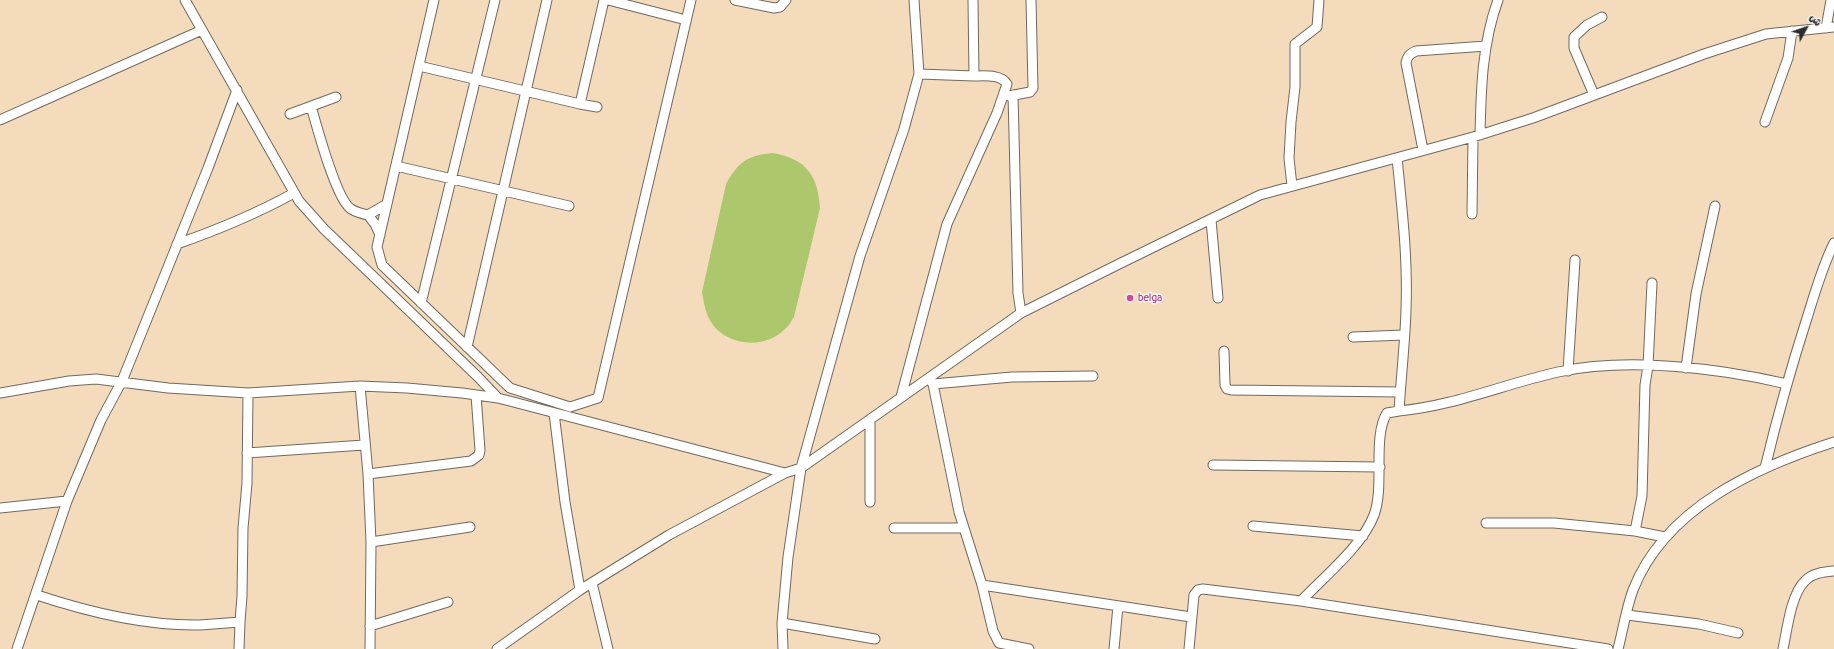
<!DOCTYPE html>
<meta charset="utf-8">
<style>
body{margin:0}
#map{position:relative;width:1834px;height:649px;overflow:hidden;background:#f3dbbc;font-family:Pangolin,"Playpen Sans Arabic",sans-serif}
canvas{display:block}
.north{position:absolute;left:1786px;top:8px;width:40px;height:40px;-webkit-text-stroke:3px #f6f6f2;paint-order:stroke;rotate:50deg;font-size:11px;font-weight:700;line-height:16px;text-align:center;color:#2b2b2b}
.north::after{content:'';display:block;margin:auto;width:14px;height:18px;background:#2b2b2b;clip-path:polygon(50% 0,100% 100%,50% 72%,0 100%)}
</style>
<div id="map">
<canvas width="1834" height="649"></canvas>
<div class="north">ش</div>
</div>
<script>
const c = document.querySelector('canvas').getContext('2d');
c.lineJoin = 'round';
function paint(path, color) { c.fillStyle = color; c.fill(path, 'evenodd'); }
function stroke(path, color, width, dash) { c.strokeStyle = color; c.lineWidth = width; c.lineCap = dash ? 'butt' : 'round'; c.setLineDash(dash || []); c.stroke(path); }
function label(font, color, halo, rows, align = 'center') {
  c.font = font + ' Pangolin,sans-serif'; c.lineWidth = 3; c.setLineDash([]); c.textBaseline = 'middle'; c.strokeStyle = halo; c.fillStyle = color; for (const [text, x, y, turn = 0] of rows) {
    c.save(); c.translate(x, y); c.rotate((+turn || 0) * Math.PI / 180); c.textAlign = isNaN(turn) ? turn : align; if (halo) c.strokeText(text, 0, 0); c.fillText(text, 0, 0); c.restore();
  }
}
paint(new Path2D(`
 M773,153c33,6 45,22 47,55l-26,109c-3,4 -5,9 -9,12 -20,21 -59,17 -74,-7 -6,-10 -7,-19 -9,-30l24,-108c12,-22 22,-29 47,-31z`), '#adc76d');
const minor = new Path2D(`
 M185,0l114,201 25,28 154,148 20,21 287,75 16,-5 220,-155 98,-49 141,-69 213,-58 60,-19 171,-64 62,-20 68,-7
 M434,0l-57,247 5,18 128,123 60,19 28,-9 93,-398
 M608,0l78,20
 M735,0l39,8 6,-1 6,-7
 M1826,28l5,-28
 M419,66l161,38 24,-104
 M919,74l55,2 -1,-76
 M1013,95l5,198 3,20
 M1594,95l-20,-47v-11l13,-12 15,-8
 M1009,96l21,-4 3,-4 -2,-88
 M580,104l17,3
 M311,106c6,21 25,93 40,103 5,3 12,5 17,6l19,-11
 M290,114l46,-17
 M0,120l202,-90
 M1765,122l23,-64 4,-27
 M1480,135c1,-46 2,-91 18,-135
 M1423,150l-17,-87c1,-6 3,-9 10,-12l70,-5
 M1397,158c5,50 11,101 9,152 -1,33 -5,67 -7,101 55,-5 105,-27 159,-39 70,-15 161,-4 229,12
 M396,166l173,40
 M1292,186l-3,-28 2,-36 4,-35v-43l22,-17 2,-27
 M1472,214l1,-77
 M368,215l7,9 5,11
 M1211,220l7,78
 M177,244c40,-14 79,-30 117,-51
 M421,303l74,-303
 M1353,337l51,-2
 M467,347l80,-347
 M1224,351l1,34 2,4 4,1 169,2
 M1686,368l10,-74 19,-88
 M1568,371l7,-111
 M929,379l4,5 26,128 23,73 11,46 6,12 30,6
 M933,384l79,-7 81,-1
 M360,386l8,88 3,68 -1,107
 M0,393l69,-12 27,-2 72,9 80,5 112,-7 47,2 55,5 36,5
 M901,397l46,-173 50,-111 10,-29c-6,-10 -23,-8 -33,-8
 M554,413l11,89 15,88
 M247,453l117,-8
 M1213,465l167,2
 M1765,468c12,-50 26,-100 42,-150 8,-25 15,-51 27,-75
 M368,474l103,-13 8,-6 1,-5 -4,-55
 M870,502v-82
 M0,508l67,-7
 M1486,523h68l81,8 7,-35 3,-111 3,-19 4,-83
 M1253,526l110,10
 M894,528h70
 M1635,531l30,6
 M371,542l99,-15
 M592,583l16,66
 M982,585l209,32
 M37,595c51,17 108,31 163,30 13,-1 27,-2 40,-3l2,-26 1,-68 4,-45 1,-90
 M1301,601c23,-24 62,-56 73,-86 11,-29 -2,-78 13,-102l12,-2
 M1627,615l72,9 39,9
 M782,623l93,16
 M370,626l78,-24
 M17,649l50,-148 34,-81 21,-39 86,-213 29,-78
 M239,649l1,-27
 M497,649l83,-59 89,-55 116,-62
 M783,649l-1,-26 6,-66 13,-89 59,-212 44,-127 15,-55 -5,-74
 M1114,649l4,-43
 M1189,649l5,-54 4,-5 5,-1 98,12 307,48
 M1618,649c5,-19 8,-40 15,-59 32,-82 123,-123 201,-148
 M1783,649c4,-19 8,-55 22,-68 7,-8 19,-9 29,-10`);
stroke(minor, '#71695e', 11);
stroke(minor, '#fff', 9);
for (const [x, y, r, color] of [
 [1130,298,4,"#d1479c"]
]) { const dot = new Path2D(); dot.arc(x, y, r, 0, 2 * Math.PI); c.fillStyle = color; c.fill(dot); stroke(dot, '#f6f6f2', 1.5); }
label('11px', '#b23c85', '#f6f6f2', [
 ["belga",1138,298]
], 'left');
</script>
